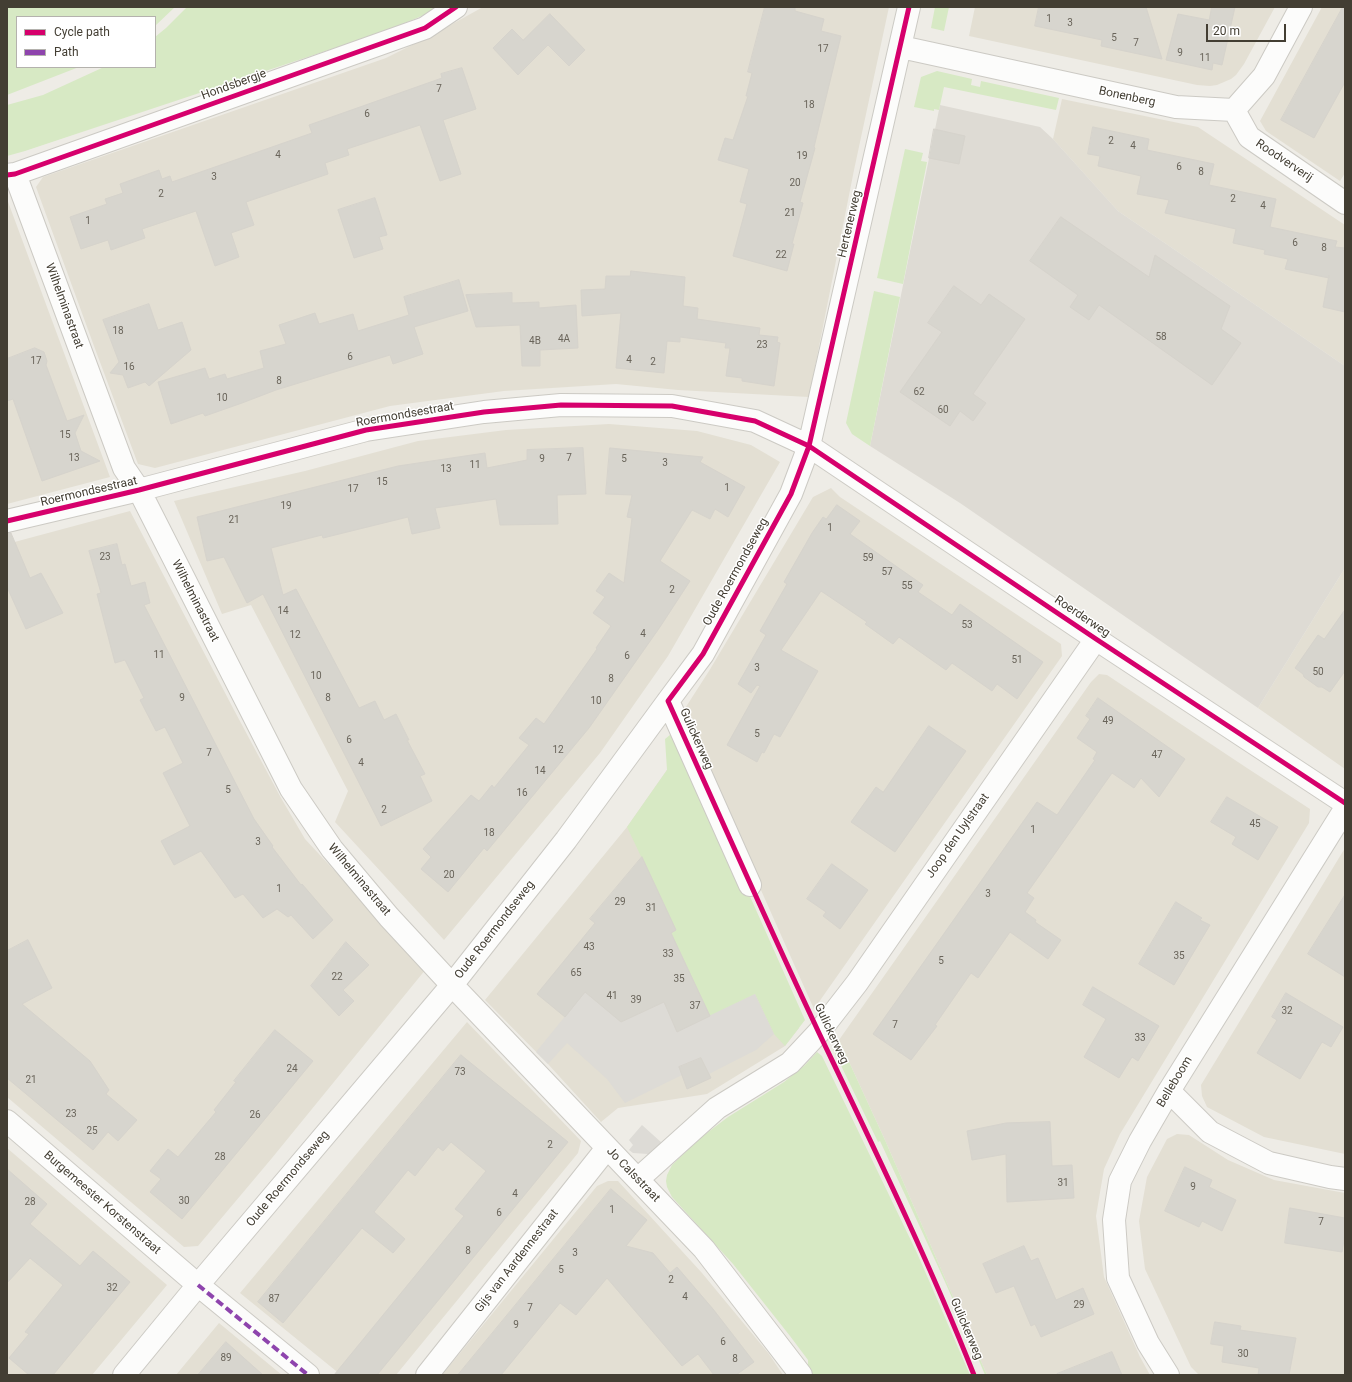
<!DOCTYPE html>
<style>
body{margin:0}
#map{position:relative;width:1352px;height:1382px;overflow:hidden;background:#eeece6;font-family:Roboto,sans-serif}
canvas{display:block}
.frame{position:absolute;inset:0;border:8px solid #433e33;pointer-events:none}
.legend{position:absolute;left:16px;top:16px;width:140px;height:52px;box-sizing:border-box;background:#fff;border:1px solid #b4b2ad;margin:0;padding:5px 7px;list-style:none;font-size:12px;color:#433e33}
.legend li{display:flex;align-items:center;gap:8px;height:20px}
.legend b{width:20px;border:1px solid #b4b2ad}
.scale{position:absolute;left:1206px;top:24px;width:80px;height:18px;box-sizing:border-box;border:2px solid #433e33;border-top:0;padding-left:5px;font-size:12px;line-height:14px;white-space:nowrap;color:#433e33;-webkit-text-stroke:3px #fff;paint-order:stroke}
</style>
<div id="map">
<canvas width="1352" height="1382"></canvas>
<div class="frame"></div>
<ul class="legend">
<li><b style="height:5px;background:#d6006c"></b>Cycle path</li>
<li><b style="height:5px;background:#8e44ad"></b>Path</li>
</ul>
<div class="scale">20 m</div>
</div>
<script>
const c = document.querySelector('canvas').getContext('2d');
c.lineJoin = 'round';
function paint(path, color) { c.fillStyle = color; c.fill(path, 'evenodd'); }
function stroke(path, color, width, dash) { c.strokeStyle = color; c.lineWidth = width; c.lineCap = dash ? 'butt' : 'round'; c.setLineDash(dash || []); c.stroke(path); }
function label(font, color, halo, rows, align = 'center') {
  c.font = font + ' Roboto,sans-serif'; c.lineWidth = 3; c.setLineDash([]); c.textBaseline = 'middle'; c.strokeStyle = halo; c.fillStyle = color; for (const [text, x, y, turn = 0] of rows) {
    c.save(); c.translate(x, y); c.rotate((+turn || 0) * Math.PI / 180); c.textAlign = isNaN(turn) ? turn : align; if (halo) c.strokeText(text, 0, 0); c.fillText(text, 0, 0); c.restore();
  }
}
paint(new Path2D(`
 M483,7h406l-35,163 -45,227 -131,-7 -62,-6 -112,7 -114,15 -235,62 -17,-4 -44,-118 -58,-159 7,-10 343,-119 52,-26z
 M975,7h300l-31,57 -8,11 -5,4 -14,6 -7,1 -13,-1 -228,-49z
 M1322,7h23v166l-5,8 -74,-50 -6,-10z
 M1062,99l136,28 147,98v141l-227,-155 -65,-72z
 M7,199l103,278 -103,27z
 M609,424l88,7 54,14 29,17 -112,194 -68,97 -156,187 -109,-118 13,-31 -97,-186 -29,9 -48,-113 131,-30 113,-30 88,-11z
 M831,488l9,9 221,147 1,12 -248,353 -132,-296 27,-42 104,-174z
 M130,511l104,199 47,88 24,41 121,130 -154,189 -74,88 -14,1 -177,-150v-553z
 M1345,568v201l-87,-61z
 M1099,674l8,1 140,93 63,41 -1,14 -189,311 -16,35 -8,47 8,61 36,80 10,18h-163l-102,-235 -46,-100 252,-358z
 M678,754l121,274 -14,18 -78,48 -89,14 -17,14 -53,-58 -63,-64 142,-173z
 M1345,848v306l-81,-17 -57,-30 -5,-11 -1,-11z
 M467,1022l114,119 -3,12 -182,222h-55l-101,-82z
 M1177,1134l12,1 39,25 46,20 71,13v182h-146l-8,-8 -46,-98 -6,-48 8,-44 20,-38z
 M7,1148l160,137 -75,90h-85z
 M608,1181h10l84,92 67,81 14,21h-341l155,-189z
 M219,1323l63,52h-106z`), '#e3dfd3');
paint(new Path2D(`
 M940,105l100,22 13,12 65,72 227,155v202l-87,140 -298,-205 -90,-57z`), '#dedbd4');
paint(new Path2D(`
 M7,7h168l-20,19v-9h-138v50h62l-72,28z
 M187,7h252l-8,5 -45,19 -313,104 -48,16 -18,5v-51l36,-10 61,-28h51v-30l11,-9z
 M935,7h14l-5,24 -13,-3z
 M937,71l35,8 -1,6 9,2 1,-6 78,17 -3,12 -112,-23 -5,23 -5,-1v2l-20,-4 7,-30z
 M905,149l18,4 -2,8 6,1 -24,122 -26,-6z
 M874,291l26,6 -30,149 -18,-12 -6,-11z
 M676,730l129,290 -20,26 -11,-12 -19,-40 -45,22 -39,-83 5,-3 -49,-103 40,-57 -2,-31z
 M839,1040l46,100 102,235h-2c-32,-79 -69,-156 -105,-234l-2,1 -45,-93z
 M817,1052l5,4 95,197 53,122h-159l-3,-4v-11l-18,-24 -57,-72 -61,-67 -5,-10 -1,-6 1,-6 5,-10 27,-26 29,-22 56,-35 21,-17z`), '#d7e9c4');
paint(new Path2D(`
 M585,992l36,30 43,-20 13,29 78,-37 19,40 -18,16 -47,24 -8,-16 -22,9 3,8 -57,28 -18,-24 -40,-36 -19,21 -12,-12z
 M642,1125l20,18 -8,8 -6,3 -15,-1 -4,-3 4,-5 -4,-5z`), '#dddbd6');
const building = new Path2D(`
 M765,7h30v4l29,8 -3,12 20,5 -27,111 1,1 -15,54 3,1 -11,41h2l-7,27 -54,-15 14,-52 -7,-2 9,-33 -31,-9 7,-22 8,2 15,-44h-2l6,-23 -4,-1z
 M1039,7h107l16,52 -61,-13 1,-6 -67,-14z
 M1212,7h23l-13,58 -9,-2 -1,7 -46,-10 12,-46 31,6z
 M1343,7h2v75l-31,56 -33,-18z
 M550,14l35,36 -16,16 -21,-21 -30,30 -25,-27 19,-19 11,11z
 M462,68l14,41 -33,11 18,54 -21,7 -20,-56 -73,24 2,6 -24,8 3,11 -82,28 8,23 -23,8 8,24 -24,9 -19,-55 -54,18 3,9 -34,12 -3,-10 -27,9 -11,-32 37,-13 -2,-5 18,-6 -3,-9 39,-14 3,9 8,-3 2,6 140,-49 -3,-8 133,-47 -1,-4z
 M1093,127l56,12 -2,11 67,14 -5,21 67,14 -6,28 67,14 -2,6 10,1v64l-22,-5 6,-32v3l-44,-9 3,-10 -24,-5 1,-4 -32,-7 3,-14 -71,-16 4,-13 -32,-6 4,-18 -43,-10 2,-10 -12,-2z
 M934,129l31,7 -6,28 -30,-6z
 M375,198l12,37 -8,2 4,12 -29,9 -16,-48z
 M1061,217l88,60 6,-22 75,51 -9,23 20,14 -29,42 -113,-80 -10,15 -19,-13 8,-12 -48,-34z
 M631,271l54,6 -2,29 15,2 -1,11 63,9 -1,7 19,2 -1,5 3,1 -6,43 -32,-5v-3l-16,-2 4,-28h-5l1,-5 -46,-6v5l-13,-1 -3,32 -48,-5 5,-55 -39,3 -1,-26 24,-1 1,-13h24z
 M459,280l9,31 -54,16 9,27 -30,10 -3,-9 -114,35 -34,13 -37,13 -2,-3 -32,11 -13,-42 47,-14 4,11 16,-5 2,5 37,-11 -4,-17 26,-7 -7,-19 36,-12 4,11 34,-10 5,17 51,-16 -5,-18z
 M954,286l27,19 8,-11 36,25 -52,75 13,9 -13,18 -13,-10 -10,15 -50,-34 42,-60 -14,-9z
 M512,293v10l27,-1v6l37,-3 2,43 -38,2v16h-18l-2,-41 -44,2 -10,-32z
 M149,304l9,26 24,-8 9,28 -42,36 -4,-4 -17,6 -5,-13 -13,-2 9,-11 -16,-42z
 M35,348l9,4 3,9 -1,4 21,56 17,-6 -9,18 6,18 19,10 -58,20 -29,-82 -6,2v-42z
 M583,448l3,46 -29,1 1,29 -58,1 -4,-26 -61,9 5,20 -28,6 -4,-17 -85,21 -1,-3 -51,13 12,47 13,-6 63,119 16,-7 9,19 12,-6 13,26h-2l18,34 -5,2 12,25 -51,25 -118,-232 -16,9 -23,-46 -17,4 -10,-44 201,-51 87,-13 2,15 40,-8v-10z
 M610,448l93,9 -3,5 45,25 -17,30 -13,-8 -5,10 -18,-9 -32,51 30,20 -30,46 -71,101 -102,123 -3,-3 -36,44 -27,-23 10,-12 -8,-8 48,-54 8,6 13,-16 2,3 35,-43 -10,-7 17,-20 8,6 53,-75 -1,-1 15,-22 -18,-13 12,-16 -9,-6 13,-18 15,10 8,-65 -5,-1 5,-22 -26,-1z
 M837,505l23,16 -10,13 73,51 -5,7 34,23 8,-11 83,58 -26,37 -20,-15 -5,7 -40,-28 -6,7 -47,-33 -6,7 -28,-20 2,-2 -46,-31 -40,59 37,21 -38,66 -6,-3 -10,19 -2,-1 -5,10 -30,-17 33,-59 -3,-1 -6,8 -13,-9 28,-49 -6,-4 27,-47 -3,-2 28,-49 11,-16 3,2z
 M7,533h4l19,45 11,-5 22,40 -37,16 -19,-42z
 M117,544l5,21 3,-1 6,22 14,-4 5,21 -6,2 110,214 19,27 -1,1 29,38 1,-1 31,36 -20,19 -22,-24 -3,2 -11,-8 -14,9 -20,-24 -8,4 -34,-47 -27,14 -13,-24 29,-15 -27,-53 20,-10 -18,-36 -9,4 -16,-31 4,-2 -19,-38 -10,3 -18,-69 4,-1 -12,-42z
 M1345,610v61l-15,21 -8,-5h-4l-14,-10 -1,-3 -8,-6 23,-33 6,4z
 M1098,698l87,61 -26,38 -18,-19 -7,10 -22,-15 -85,120 7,5 -9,14 11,8 -1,2 26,18 -13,19 -38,-27 -32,46 -7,-5 -36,52 2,1 -26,34 -38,-26 164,-232 20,13 38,-55 -2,-1 4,-7 -20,-14 13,-19 -4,-3z
 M929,726l37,25 -71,101 -44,-30 25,-35 7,5z
 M1227,797l51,30 -20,33 -26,-16 4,-7 -25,-15z
 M642,857l34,73 -5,3 39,83 -33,16 -13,-30 -43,20 -36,-30 -20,25 -28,-23 58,-71 -5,-4z
 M832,864l36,26 -28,39 -17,-13 3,-4 -19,-13z
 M1345,895v82l-37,-23z
 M1176,902l26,16 -2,2 10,5 -36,60 -35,-21z
 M28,940l24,48 -30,16 68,57 19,29 -3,4 31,26 -19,21 -10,-9 -15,18 -86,-72v-127z
 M346,942l23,23 -26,25 11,11 -15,15 -28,-30z
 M1093,987l66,39 -21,35 -6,-4 -13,21 -35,-21 22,-38 -23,-14z
 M1286,993l57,34 -12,20 -9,-5 -22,37 -43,-26 20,-33 -5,-3z
 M275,1030l38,31 -131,158 -32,-27 11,-13 -11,-8 18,-22 10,8 38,-45 -2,-2 22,-28 -2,-1z
 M461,1055l107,87 -191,233h-43l130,-159 -9,-7 31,-38 -35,-29 -8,9 -5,-4 -23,29 -7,-6 -34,42 31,27 -12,14 -31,-25 -79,95 -25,-21z
 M701,1058l10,20 -24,11 -8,-22z
 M1050,1122l2,44 20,-1 2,33 -67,4 -1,-48 -34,6 -5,-29 39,-8z
 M1185,1167l27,13 -3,7 27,13 -14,31 -20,-10 -3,6 -34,-16z
 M7,1169l40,35 -17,20 50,42 13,-15 37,31 -77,93h-24l-20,-17 20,-24 -4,-2 38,-47 -33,-27 -23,25z
 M611,1189l36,31 -21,26 27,7 17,20 7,-6 36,42 41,53 -18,13h-22l-16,-21 -16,12 -75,-88 -31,37 -16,-12 -59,72h-43z
 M1290,1208l55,10v16l-3,18 -57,-9z
 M1024,1246l7,15 7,-3 18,42 27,-12 11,26 -53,23 -6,-13 -4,2 -17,-40 -18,7 -13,-29z
 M1215,1322l26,4 -1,4 56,8 -7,37h-31l1,-7 -37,-6 2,-16 -13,-2z
 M226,1342l37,33h-65z
 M1112,1352l10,23h-65v-1z`);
paint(building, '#d7d5ce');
stroke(building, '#d6d3cc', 1);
const street = new Path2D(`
 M901,47l275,60 58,3 30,-34 37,-69
 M1234,110l15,27 96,66
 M15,174l109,294 15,22 152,299 41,60 57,68 63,68 252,264 97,126
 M7,175l8,-1 410,-146 31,-21
 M7,521l132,-31 227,-60 118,-18 77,-7 111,1 83,15 54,25 287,193 249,164
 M668,701l82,184
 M1169,1091l41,41 59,31 61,14 15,2
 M7,1121l191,164 110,90
 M638,1179l79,-71 73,-45 29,-31 38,-49 239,-344
 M124,1375l74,-90 254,-300 114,-145 102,-139 35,-47 88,-160 18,-48 100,-439
 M427,1375l180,-227
 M1168,1375l-20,-32 -30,-65 -4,-58 6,-39 20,-40 29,-50 176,-282`);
stroke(street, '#cccac4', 24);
stroke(street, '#fcfcfb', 22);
stroke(new Path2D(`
 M198,1285l110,90`), '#8e44ad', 4, [8, 4]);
stroke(new Path2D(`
 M909,7l-100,439 -18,48 -88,160 -35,47c50,111 99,222 151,332 54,113 109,226 155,342
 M7,175l8,-1 410,-146 31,-21
 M7,521l132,-31 227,-60 118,-18 77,-7 111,1 83,15 54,25 287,193 249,164`), '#d6006c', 5);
label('10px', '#69645a', null, [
 ["1",1049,19],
 ["3",1070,23],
 ["5",1114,38],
 ["7",1136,43],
 ["17",823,49],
 ["9",1180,53],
 ["11",1205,58],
 ["7",439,89],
 ["18",809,105],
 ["6",367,114],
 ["2",1111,141],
 ["4",1133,146],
 ["4",278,155],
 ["19",802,156],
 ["6",1179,167],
 ["8",1201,172],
 ["3",214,177],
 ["20",795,183],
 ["2",161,194],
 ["2",1233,199],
 ["4",1263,206],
 ["21",790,213],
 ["1",88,221],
 ["6",1295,243],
 ["8",1324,248],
 ["22",781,255],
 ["18",118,331],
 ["58",1161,337],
 ["4A",564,339],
 ["4B",535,341],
 ["23",762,345],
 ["6",350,357],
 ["4",629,360],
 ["17",36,361],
 ["2",653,362],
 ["16",129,367],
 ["8",279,381],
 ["62",919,392],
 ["10",222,398],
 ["60",943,410],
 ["15",65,435],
 ["13",74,458],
 ["7",569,458],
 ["9",542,459],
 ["5",624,459],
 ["3",665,463],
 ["11",475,465],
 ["13",446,469],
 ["15",382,482],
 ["1",727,488],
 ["17",353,489],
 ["19",286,506],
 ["21",234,520],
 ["1",830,528],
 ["23",105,557],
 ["59",868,558],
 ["57",887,572],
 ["55",907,586],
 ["2",672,590],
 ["14",283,611],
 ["53",967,625],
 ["4",643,634],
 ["12",295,635],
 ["11",159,655],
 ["6",627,656],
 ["51",1017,660],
 ["3",757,668],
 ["50",1318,672],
 ["10",316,676],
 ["8",611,679],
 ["9",182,698],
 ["8",328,698],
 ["10",596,701],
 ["49",1108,721],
 ["5",757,734],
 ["6",349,740],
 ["12",558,750],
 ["7",209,753],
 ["47",1157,755],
 ["4",361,763],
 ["14",540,771],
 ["5",228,790],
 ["16",522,793],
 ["2",384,810],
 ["45",1255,824],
 ["1",1033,830],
 ["18",489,833],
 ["3",258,842],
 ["20",449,875],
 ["1",279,889],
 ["3",988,894],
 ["29",620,902],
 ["31",651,908],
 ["43",589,947],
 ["33",668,954],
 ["35",1179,956],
 ["5",941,961],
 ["65",576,973],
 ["22",337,977],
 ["35",679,979],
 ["41",612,996],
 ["39",636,1000],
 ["37",695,1006],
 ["32",1287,1011],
 ["7",895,1025],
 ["33",1140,1038],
 ["24",292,1069],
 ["73",460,1072],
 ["21",31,1080],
 ["23",71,1114],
 ["26",255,1115],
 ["25",92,1131],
 ["2",550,1145],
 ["28",220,1157],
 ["31",1063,1183],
 ["9",1193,1187],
 ["4",515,1194],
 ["30",184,1201],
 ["28",30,1202],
 ["1",612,1210],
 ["6",499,1213],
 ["7",1321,1222],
 ["8",468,1251],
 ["3",575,1253],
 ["5",561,1270],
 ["2",671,1280],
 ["32",112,1288],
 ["4",685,1297],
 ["87",274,1299],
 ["29",1079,1305],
 ["7",530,1308],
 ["9",516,1325],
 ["6",723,1342],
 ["30",1243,1354],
 ["89",226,1358],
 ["8",735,1359]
]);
label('12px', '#433e33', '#fff', [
 ["Hondsbergje",234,85,-20],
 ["Bonenberg",1127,97,12],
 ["Roodververij",1284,161,34],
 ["Hertenerweg",850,224,-77],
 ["Wilhelminastraat",64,306,70],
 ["Roermondsestraat",405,415,-10],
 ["Roermondsestraat",89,492,-13],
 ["Oude Roermondseweg",736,572,-61],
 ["Wilhelminastraat",195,601,63],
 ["Roerderweg",1082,617,34],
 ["Gulickerweg",696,739,66],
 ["Joop den Uylstraat",958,836,-55],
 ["Wilhelminastraat",359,880,50],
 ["Oude Roermondseweg",495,930,-52],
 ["Gulickerweg",831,1034,65],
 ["Belleboom",1175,1082,-59],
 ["Jo Calsstraat",633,1175,46],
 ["Oude Roermondseweg",288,1179,-50],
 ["Burgemeester Korstenstraat",102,1203,41],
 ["Gijs van Aardennestraat",517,1261,-52],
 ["Gulickerweg",966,1329,67]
]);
</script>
